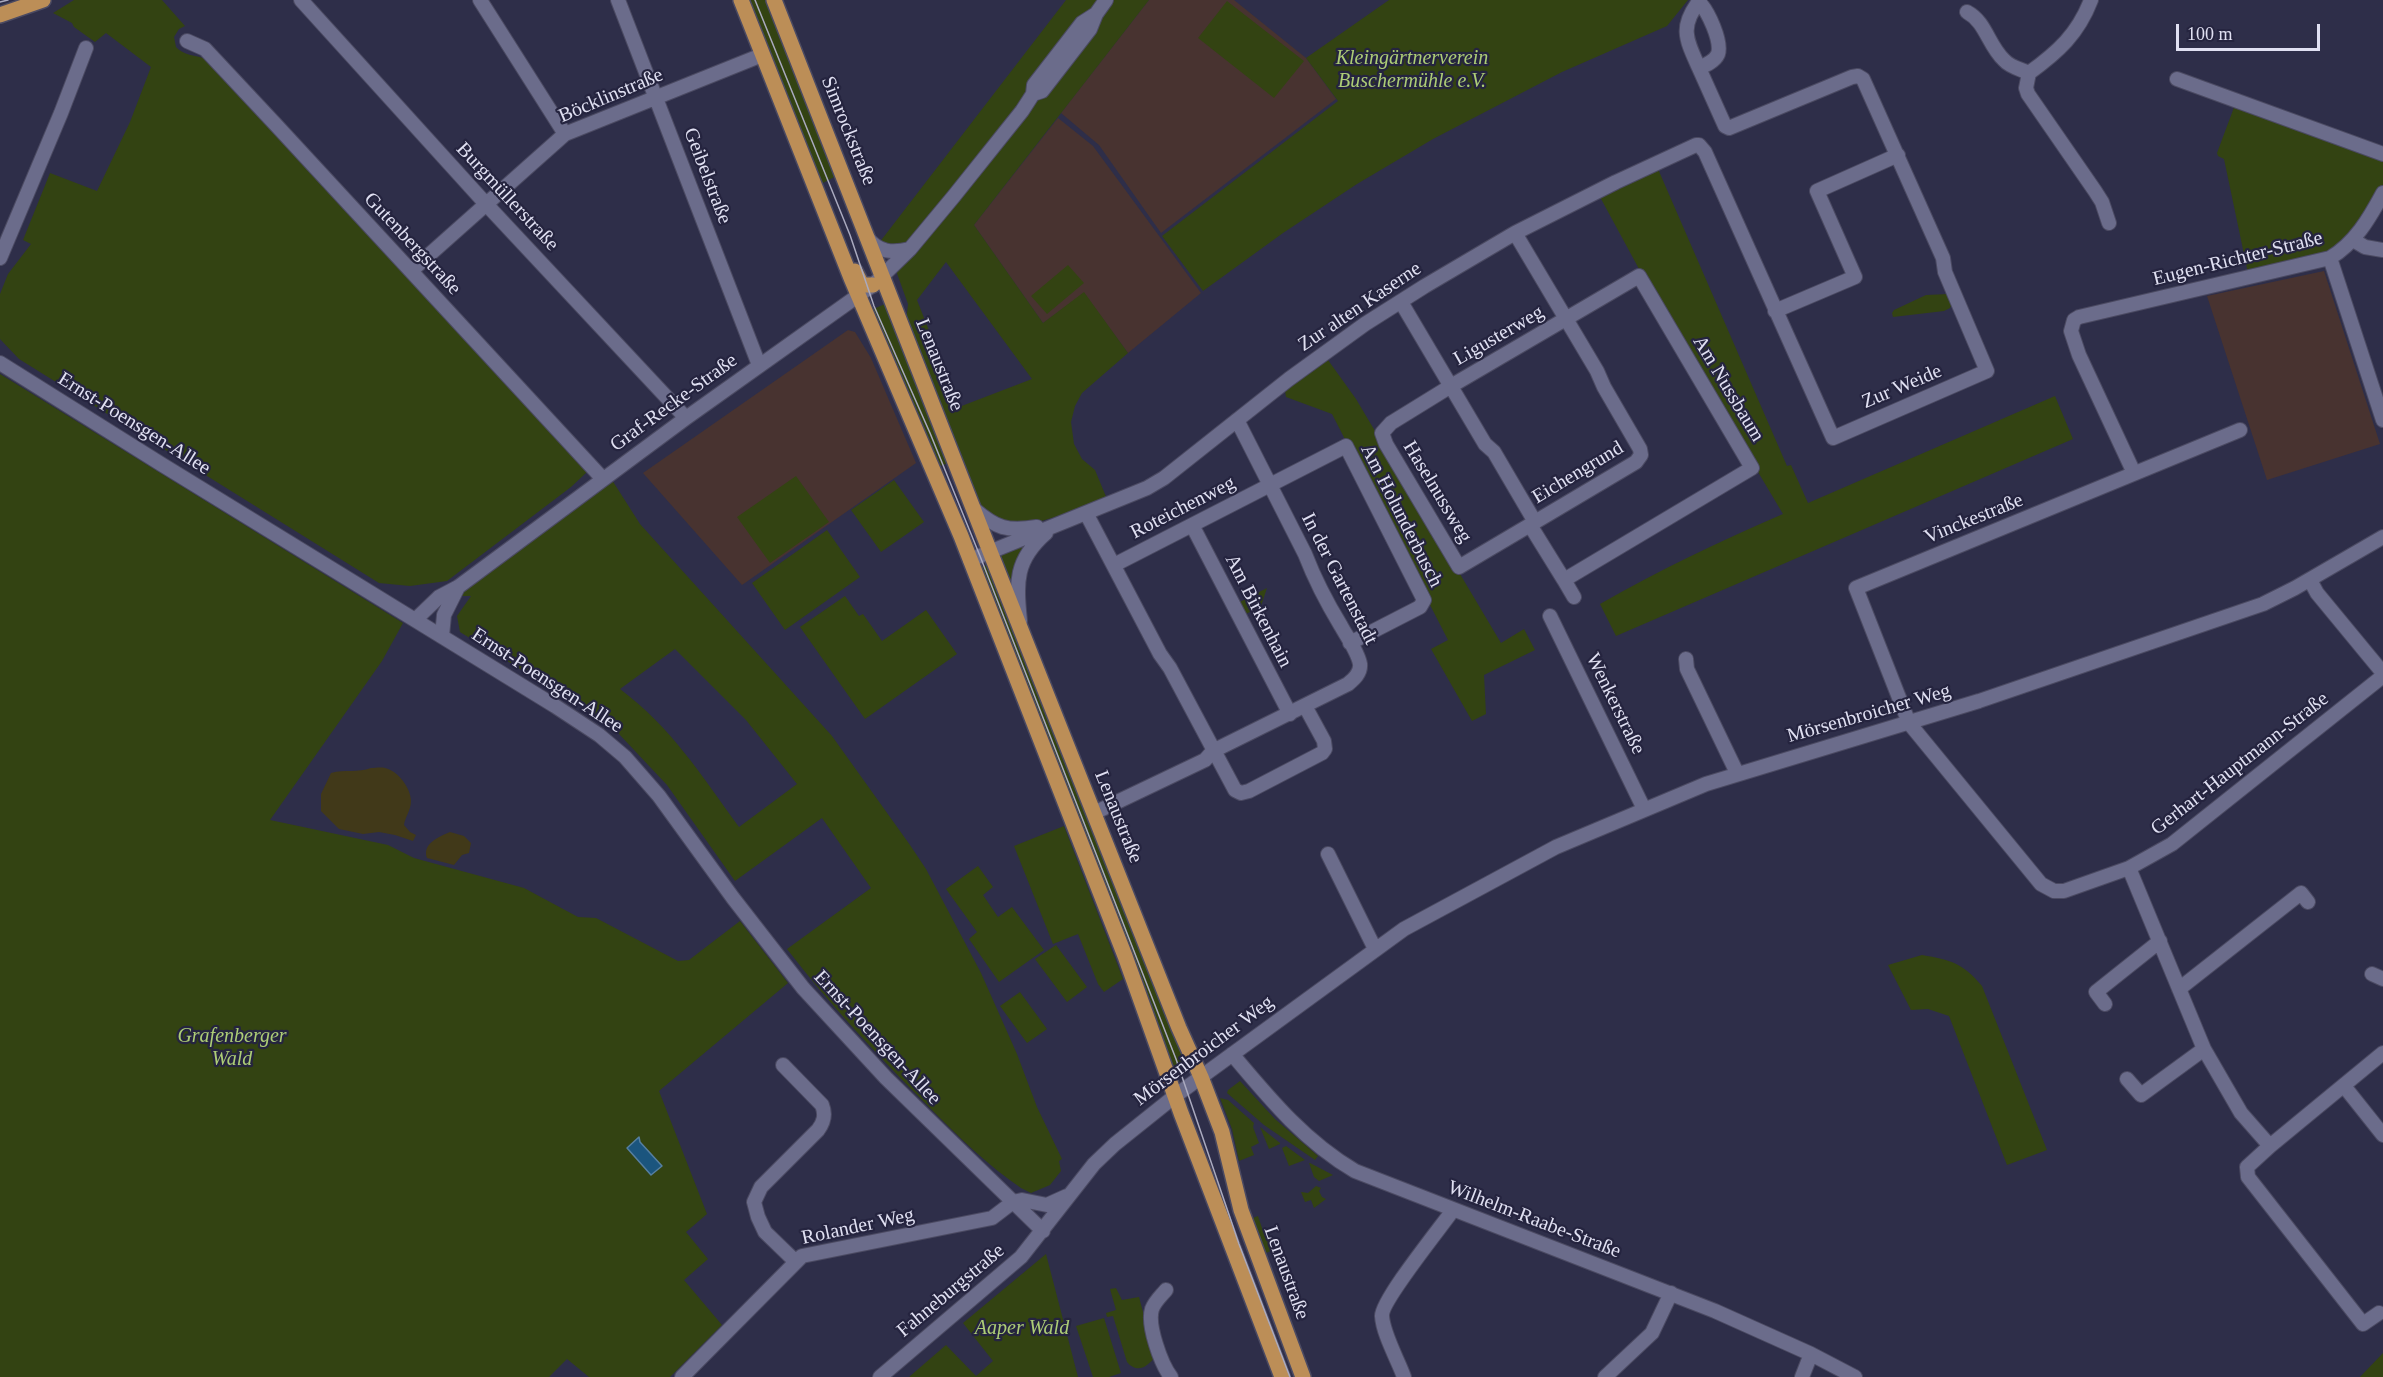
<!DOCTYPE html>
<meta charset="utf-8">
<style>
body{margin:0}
#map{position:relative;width:2383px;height:1377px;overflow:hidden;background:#2e2e49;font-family:Georgia,serif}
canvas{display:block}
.scale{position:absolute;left:2176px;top:24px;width:144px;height:27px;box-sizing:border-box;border:3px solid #e0e0f2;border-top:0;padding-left:8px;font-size:18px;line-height:21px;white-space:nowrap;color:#e0e0f2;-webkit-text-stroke:4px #25243f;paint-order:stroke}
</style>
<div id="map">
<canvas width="2383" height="1377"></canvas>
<div class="scale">100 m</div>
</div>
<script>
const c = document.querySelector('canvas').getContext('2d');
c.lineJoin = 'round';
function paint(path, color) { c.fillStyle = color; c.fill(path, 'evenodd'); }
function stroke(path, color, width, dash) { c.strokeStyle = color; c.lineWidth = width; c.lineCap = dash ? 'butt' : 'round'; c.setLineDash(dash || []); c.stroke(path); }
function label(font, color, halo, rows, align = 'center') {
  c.font = font + ' Georgia,serif'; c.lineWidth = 4.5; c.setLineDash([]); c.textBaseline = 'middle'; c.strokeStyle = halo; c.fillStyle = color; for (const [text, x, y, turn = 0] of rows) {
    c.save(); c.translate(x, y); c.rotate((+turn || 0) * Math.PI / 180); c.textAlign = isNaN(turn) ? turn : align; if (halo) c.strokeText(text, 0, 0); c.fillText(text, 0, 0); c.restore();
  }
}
paint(new Path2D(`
 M1149,0h85l72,58 30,41 -175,134 -62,-88 -38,-32z
 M1058,118l35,28 108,147 -73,60 -44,-60 -41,30 -69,-98z
 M2324,271l56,173 -113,36 -60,-184z
 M848,330l7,2 16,26 45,105 -174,122 -99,-112z`), '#483330');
paint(new Path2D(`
 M74,0h88l23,26 -6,3 -5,8 2,10c9,10 24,8 35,14l376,411 -16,15 -124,94 -37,5 -31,-3 -360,-224 -19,-20v-45l8,-20 23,-30 -8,-4 27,-67 47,18 33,-69 21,-55 -45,-34 -11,9 -21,-15 -2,-4 -19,-10z
 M747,0h22l69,175 -17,9z
 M1066,0h83l-175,225 69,98 41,-31 44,61 -46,40 -7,13 -4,16 3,22 8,15 13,11 12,29 -25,10 -61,18 -40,-16 -75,-189 2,-18 -19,-53 -10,-8zM946,262l86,117 -73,28 -42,-107z
 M1389,0h299l-21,26 -105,46 -129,67 -76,45 -74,49 -80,58 -41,-55 176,-135 -32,-43z
 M1227,1l77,60 -30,37 -76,-60z
 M2236,102l147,55v33l-40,60 -94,28 -25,-119 -6,-3 -1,-3z
 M1658,169l129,297 4,-1 17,38 247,-107 18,43 -457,197 -16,-32c59,-34 120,-63 183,-90l-125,-210 -58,-107z
 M1068,265l16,18 -37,31 -16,-18z
 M1949,294l4,7 -3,7 -6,3 -51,6 -1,-4 2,-3 32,-15z
 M885,304l66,158 -11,4 -69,-156z
 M1328,360l28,39 145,244 23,-14 11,21 -51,25 2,39 -14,7 -41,-72 17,-9 -116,-226 -46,-17 -1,-6z
 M0,374l403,249 -21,38 -112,159 118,25 26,13 110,30 54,29 18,1 82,43 11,-1 51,-39 48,62 -129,108 48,123 -21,18 22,27 -24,21 38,45 -52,52h-81l-22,-18 -18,18h-549z
 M796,476l33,46 -59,41 -33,-46z
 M612,480l28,44 192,212 78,109 16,24 55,104 36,81 20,53 25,52 -3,2 2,10 -11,14 -19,8 -10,-5c-33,-22 -64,-53 -93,-82 -50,-50 -98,-101 -141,-157l84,-61 -49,-70 -87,63 -68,-96 -48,-51 -26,-20 -133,-82 -3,-16 14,-20h-17zM675,649l71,71 51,64 -58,43c-38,-52 -67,-99 -119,-138z
 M894,480l30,42 -43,30 -30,-42z
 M827,530l33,47 -75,53 -33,-47z
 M1025,541l3,4 -16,47 -15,-36z
 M991,563l197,495 -14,9 -195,-499z
 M1267,588l-6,18 -15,8 -6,-12z
 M845,596l14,20 4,-2 19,27 44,-31 31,44 -92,65 -65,-92z
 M1064,826l59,153 -19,13 -6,-8 -20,-50 -25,10 -39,-98z
 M978,866l15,21 -10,8 15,22 14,-10 32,43 -45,32 -30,-43 8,-7 -31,-43z
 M1056,945l31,42 -20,15 -32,-43z
 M1922,955c29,5 41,8 60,31l65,164 -40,15 -58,-149 -21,-7 -17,1 -23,-45z
 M1020,992l27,37 -20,14 -27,-37z
 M1240,1081l35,38 43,37 -3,4 -51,-35 -37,-32 1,-3z
 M1220,1098l8,2 26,23 -1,4 6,16 -8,4 3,8 -15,6 -7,-32z
 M1260,1127l20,16v1l-11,5z
 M1286,1146l19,14 -16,6 -7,-18z
 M1309,1163h1l23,12 -14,6 -5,-4z
 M1316,1186l5,2 -2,3 3,6 4,2 -12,9 -3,-8 -6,2 -4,-10 7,1z
 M1258,1216l7,21 3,-1 5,14 -7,3 -13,-35z
 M1046,1254l32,123h-169l37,-32 30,31 17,-15 -30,-38z
 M1116,1288l6,12 17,-3 16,60c-8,10 -18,17 -28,5l-14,-46 -6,1 -1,-4 10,-3 -6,-21z
 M1104,1318l17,55 -12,4h-16l-17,-51z
 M2383,1353v24h-23z`), '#334312');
paint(new Path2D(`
 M371,768c4,0 10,-1 14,0 13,3 26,20 26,33 0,9 -6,16 -7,24l6,7 6,3 -3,6 -18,-6 -16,-3 -16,2 -24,-5 -18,-18v-17l10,-21c14,-4 27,0 40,-5z
 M450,832l14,4 7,7 -2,10 -7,2 -8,10 -27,-7c-5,-14 11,-21 23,-26z`), '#413919');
const water = new Path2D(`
 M639,1137l1,5 22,24 -11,9 -24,-27z`);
paint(water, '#1b557e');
stroke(water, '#567fa1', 1.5);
const minor = new Path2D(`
 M301,0l185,204 200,214
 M480,0l85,134
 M618,0l141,365
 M1699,2c9,9 23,39 19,52 -3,7 -12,11 -19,14 -13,-29 -20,-41 1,-68
 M1967,12c19,10 21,33 37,48 6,7 16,9 25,13 29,-21 49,-39 62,-73
 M187,41l18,8 72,77 326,353
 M2029,73l-3,15 2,6 67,97 7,11 7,21
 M2177,79l206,75
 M1033,94l9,-3 48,-62 6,-15
 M867,237c11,16 26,16 43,12
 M2353,240l12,7 18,3
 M0,258l61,-145 25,-65
 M2330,258l53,162
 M411,271l154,-137 197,-79
 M1401,302l84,142 9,8 41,70 101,-60 5,-7 -1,-6 -36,-62 -7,-16 -82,-138
 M1775,311l80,-34 -38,-86 81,-36
 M0,363l161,101 394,242 44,29 26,22 34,39 74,102 70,90 83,90 157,153
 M2240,430l-384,158 53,135 132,161 13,7h10l65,-23 43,-24 211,-168
 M2134,473l-55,-118 -8,-24 3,-11 5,-3 251,-59c25,-15 39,-39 53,-65
 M974,509c22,19 33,23 63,18
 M1086,513l74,141 10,14 65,122 6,3 8,-2 73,-38 3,-4 -1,-8 -19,-35
 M1192,525l98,189
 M1530,525l34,55 188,-112 -113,-192 -188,110 -60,37 -9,10 4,11 73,123 71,-42 5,-3
 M970,560l177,-72 17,-10 125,-99 76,-55 60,-38 90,-53 101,-51 80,-37h3l6,7 128,286 154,-67 -42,-99 -2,-14 -80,-179 -5,-3 -6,1 -123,51 -4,-2 -26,-58
 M1114,565l232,-119 78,154 -4,7 -70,36
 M1564,580l10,17
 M2310,580l7,13 66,80
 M1550,616l94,193
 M415,620l24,-23 19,-10 228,-169 187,-133 37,-36 44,-53 68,-85 11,-17 1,-9 48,-62 14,-9 10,-14
 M1020,621c-4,-39 -5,-61 26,-88
 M442,636l2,-21 14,-28
 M1686,659l1,10 50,104
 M1094,813l111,-53 8,-9 135,-67c6,-5 13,-11 12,-20 -2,-12 -13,-27 -19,-38 -14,-23 -26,-46 -36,-72l-68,-134
 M1328,854l47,95
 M2129,868l75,181 37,64 29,33 -23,21 1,10 115,147 16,-11
 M2372,974l11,5
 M2179,989l122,-96 7,9
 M2105,1004l-9,-12 64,-51
 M1232,1054c37,44 72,87 123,117l360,140 96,43 44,23
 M783,1065l39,40c4,10 2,17 -4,25l-57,57 -7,15 4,15 7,15 30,29
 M2127,1079l14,16 63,-46
 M2344,1086l39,49
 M2270,1146l113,-93
 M1166,1290c-5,6 -11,11 -14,19 -5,16 9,55 19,68
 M682,1377l120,-121 190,-38 21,-16 9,-2 25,5 20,-9
 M880,1377l141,-120 73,-93 21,-20 60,-48 229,-167 152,-82 150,-63 273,-83 284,-97 32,-16 88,-51
 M1404,1377c-6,-17 -21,-43 -22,-61 -1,-15 59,-89 71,-106
 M1605,1377l47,-44 19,-40
 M1802,1377l9,-23`);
const major = new Path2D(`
 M741,0l110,278 110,258 164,420 56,157 101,264
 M774,0c133,343 269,686 405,1028l22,49 21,55 19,78 62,167
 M0,15l43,-15
 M855,271l7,14h11`);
stroke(minor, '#4b4a62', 16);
stroke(major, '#4b4a62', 18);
stroke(minor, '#6b6c8b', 14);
stroke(major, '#bc8e57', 15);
stroke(new Path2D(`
 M755,0l95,235 24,71 56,127 50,123 196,503 63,185 51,133
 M0,2l8,-2`), '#aaaabf', 1.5);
label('italic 20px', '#adcd76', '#25243f', [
 ["Kleingärtnerverein",1412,59],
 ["Buschermühle e.V.",1412,82],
 ["Grafenberger",232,1037],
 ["Wald",232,1060],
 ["Aaper Wald",1022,1329]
]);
label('20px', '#e0e0f2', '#25243f', [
 ["Böcklinstraße",611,96,-23],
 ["Simrockstraße",848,131,68],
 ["Geibelstraße",707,176,69],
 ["Burgmüllerstraße",507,197,47],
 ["Gutenbergstraße",412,244,47],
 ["Eugen-Richter-Straße",2238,259,-14],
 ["Zur alten Kaserne",1360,307,-34],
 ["Ligusterweg",1499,336,-30],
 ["Lenaustraße",939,365,68],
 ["Zur Weide",1902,387,-23],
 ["Am Nussbaum",1728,389,59],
 ["Graf-Recke-Straße",674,403,-36],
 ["Ernst-Poensgen-Allee",134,424,32],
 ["Eichengrund",1578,473,-31],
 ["Haselnussweg",1437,492,59],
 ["Roteichenweg",1183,508,-27],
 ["Am Holunderbusch",1401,516,63],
 ["Vinckestraße",1974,519,-22],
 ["In der Gartenstadt",1339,579,63],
 ["Am Birkenhain",1258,611,63],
 ["Ernst-Poensgen-Allee",547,681,33],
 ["Wenkerstraße",1615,704,64],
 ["Mörsenbroicher Weg",1869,714,-16],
 ["Gerhart-Hauptmann-Straße",2240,764,-38],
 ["Lenaustraße",1118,817,68],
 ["Ernst-Poensgen-Allee",877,1038,47],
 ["Mörsenbroicher Weg",1204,1051,-37],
 ["Wilhelm-Raabe-Straße",1534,1220,21],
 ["Rolander Weg",858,1227,-12],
 ["Lenaustraße",1286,1273,70],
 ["Fahneburgstraße",951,1291,-40]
]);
</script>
